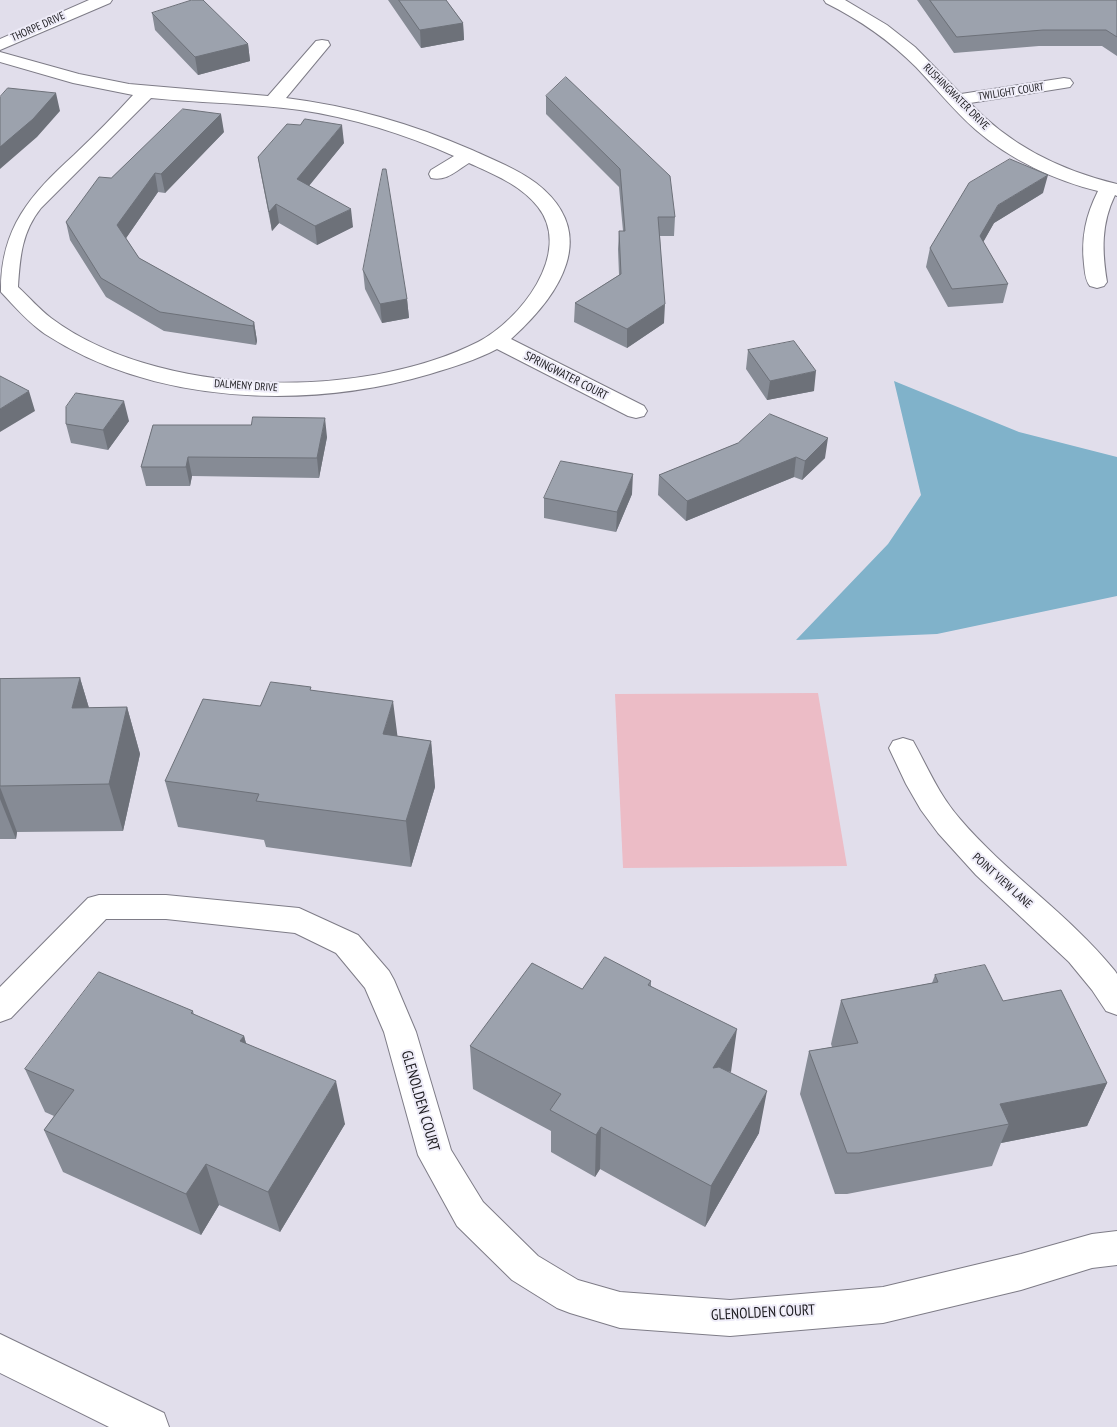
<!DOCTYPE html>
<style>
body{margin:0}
canvas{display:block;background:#e1deeb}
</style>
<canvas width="1117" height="1427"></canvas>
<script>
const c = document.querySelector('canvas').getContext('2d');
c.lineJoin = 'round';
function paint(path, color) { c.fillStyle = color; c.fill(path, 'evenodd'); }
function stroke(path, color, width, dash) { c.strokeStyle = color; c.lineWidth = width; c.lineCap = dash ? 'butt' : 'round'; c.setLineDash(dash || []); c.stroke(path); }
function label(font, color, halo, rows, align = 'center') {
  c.font = font + ' "PT Sans Narrow",sans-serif'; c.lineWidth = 4; c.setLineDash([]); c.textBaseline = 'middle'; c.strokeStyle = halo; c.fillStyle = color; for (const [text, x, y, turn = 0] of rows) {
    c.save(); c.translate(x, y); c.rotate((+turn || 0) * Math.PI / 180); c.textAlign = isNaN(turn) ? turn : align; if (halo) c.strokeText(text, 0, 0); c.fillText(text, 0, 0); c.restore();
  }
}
paint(new Path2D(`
 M818,693l29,173 -224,2 -8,-174z`), '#ecbcc6');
paint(new Path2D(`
 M894,381l125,51 98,25v139l-180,38 -141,6 92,-96 33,-49z`), '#80b2ca');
const minor = new Path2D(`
 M89,0h23l-2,3 -110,47v-11z
 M824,0h21l42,25 28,22 46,47 103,-16 6,1 3,4 -3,4 -6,1 -94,15c39,42 92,68 147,81v12l-2,-1c-14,29 -13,56 -8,87l-3,4 -7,2 -7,-2c-5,-6 -5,-14 -6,-22 -3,-27 2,-49 14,-73 -42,-10 -89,-32 -122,-61 -22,-19 -40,-42 -60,-63 -27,-27 -56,-47 -90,-64z
 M322,40l6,1 2,4 -44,53c64,8 127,26 186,52 22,10 45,19 64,33 66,51 23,113 -25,156l133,67 3,5 -3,5 -8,2 -8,-2 -131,-67c-21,11 -44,18 -67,25 -122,36 -276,31 -385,-40 -17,-12 -30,-27 -44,-42 -1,-64 30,-98 73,-137 20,-19 40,-39 59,-60l-60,-12 -73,-21v-10l79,22 50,10 139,12 48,-55zM151,98c49,5 99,5 149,12 53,8 105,24 154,46l-23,14 -2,4 2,4c15,4 26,-8 38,-15 24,11 52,22 69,44 36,46 -19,114 -60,135 -117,59 -320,56 -427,-24 -12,-9 -22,-21 -33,-31 2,-31 4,-55 23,-79z
 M903,738l10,3c15,27 26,54 47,78 47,55 109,95 155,152l2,3v41l-11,-4 -14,-21 -23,-28 -93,-87 -38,-42 -17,-23 -15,-26 -17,-36 4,-7z
 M99,895h67l133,13 59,27 31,36 5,9 22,52 35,118 32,52 55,54 40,24 42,12 110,8 153,-13 138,-33 71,-20 25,-3v34l-25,3 -71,22 -138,33 -153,13 -110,-8 -50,-15 -13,-5 -45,-28 -55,-54 -39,-71 -34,-123 -19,-44 -29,-35 -41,-20 -129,-14h-60l-95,99 -11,4v-35l88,-89z
 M0,1334l164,79 5,14h-60l-109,-54z`);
stroke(minor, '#7e7c87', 2);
paint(minor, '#fff');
paint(new Path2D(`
 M388,0h58l17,23 1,17 -43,8z
 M917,0h200v56l-15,-10h-63l-85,7z
 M152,13l96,31 2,17 -52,14 -43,-45z
 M546,96l129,121 -1,19h-14l4,87 -37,25 -53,-26 1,-19 44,-28 -1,-26 1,-18h4l-4,-44 -73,-73z
 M224,132l-59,61 -7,-1 -32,46 13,20 115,64 3,19 -1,4 -92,-14 -58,-34 -36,-57 -4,-18 45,-44z
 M344,143l-35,42 44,42 -36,18 -38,-22 -7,8 -11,-56 -3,-18z
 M1043,193l-49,30 -11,19 25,42 -5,19 -55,4 -22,-40 4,-19z
 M363,270l44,29 2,19 -27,5 -17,-34z
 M748,350l66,41 -47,9 -21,-31z
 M129,421l-21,29 -37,-7 -5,-19z
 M153,425l174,12 -8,41 -127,-2 -2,10h-44l-5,-19z
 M738,443l87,15 -23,22 -8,-3 -108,44 -28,-26 1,-20z
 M632,494l-16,38 -72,-14v-20z
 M80,678l9,30 38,-1 13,47 -17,77 -106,1 -1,7h-16v-160z
 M311,690l86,46 34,5 4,46 -24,80 -145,-20 -2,-7 -86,-13 -13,-46 95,-75z
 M935,975l68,26 104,82 -20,43 -86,17 -9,23 -145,28h-12l-35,-100 9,-43 23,-4 -1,-3 10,-44 91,-17z
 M651,981v5l79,86 29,61 -54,94 -105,-58 -5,8 -44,-25v-21l-78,-42 -3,-43 112,-57z
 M193,1011l1,4 50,21 2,8 99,80 -65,108 -61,-27 -18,30 -138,-63 -19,-42 10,-14 -9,-4 -20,-43z`), '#868b95');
paint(new Path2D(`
 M463,23l1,17 -43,8 -1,-18z
 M248,44l2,17 -52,14 -3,-18z
 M56,93l4,18 -23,26 -37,32v-22z
 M221,114l3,18 -59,61 -4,-19z
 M342,125l2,18 -44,54 -3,-18z
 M155,173l3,19 -36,52 -5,-19z
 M1048,175l-5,18 -49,30 -18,32 4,-19 18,-31z
 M276,204l3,19 -7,8 -3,-19z
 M351,209l2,18 -36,18 -2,-19z
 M407,299l2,19 -27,5 -2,-19z
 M665,304l-1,19 -37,25v-19z
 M254,322l3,19 -1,4 -3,-19z
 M816,371l-2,20 -47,9 3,-19z
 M29,391l6,20 -35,21v-23z
 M124,401l5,20 -21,29 -5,-20z
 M325,418l2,19 -8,41 -2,-20z
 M828,438l-3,20 -23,22 3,-19z
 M188,457l4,19 -2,10 -4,-19z
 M796,457l-2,20 -108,44 1,-20z
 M633,474l-1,20 -16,38 1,-20z
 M80,678l14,47 -22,-17z
 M393,701l6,47 -16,-14z
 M127,707l13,47 -17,77 -14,-47z
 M431,741l4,46 -24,80 -5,-46z
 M0,787l17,45 -1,7 -16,-40z
 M737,1029l-6,43 -18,-4z
 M244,1036l12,43 -16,-38z
 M336,1081l9,43 -65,108 -12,-40z
 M1107,1083l-20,43 -86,17 8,-19 -9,-20z
 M767,1091l-8,42 -54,94 6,-41z
 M601,1127l-1,42 -5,8 1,-42z
 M206,1164l13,41 -18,30 -15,-41z`), '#6d7179');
const building = new Path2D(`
 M192,0h11l45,44 -53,13 -43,-44z
 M399,0h47l17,23 -43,7z
 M930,0h187v37l-11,-7h-63l-86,7z
 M566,77l104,99 5,41h-17l7,87 -38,25 -52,-26 46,-29 -2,-43h6l-5,-62 -74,-73z
 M8,88l48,5 -23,26 -33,28v-50z
 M183,109l38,5 -60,60 -6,-1 -38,52 22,33 115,64 -1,4 -93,-14 -59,-34 -35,-56 33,-45 12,1z
 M305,119l37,6 -45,54 54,30 -36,17 -39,-22 -7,8 -11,-55 29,-33 13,1z
 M1010,159l38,16 -50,30 -18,31 28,48 -56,5 -22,-41 39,-65z
 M383,169h3l21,130 -27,5 -17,-34z
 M794,341l22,30 -46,10 -22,-31z
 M0,376l29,15 -29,18z
 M76,393l48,8 -21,29 -37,-6v-17z
 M770,414l58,24 -23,23 -9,-4 -109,44 -28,-26 79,-32z
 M253,417l72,1 -8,40 -129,-1 -2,10h-45l12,-42h98z
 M561,461l72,13 -16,38 -73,-14z
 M80,678l-8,30 55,-1 -18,77 -109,2v-107z
 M271,682l40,5 -1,3 83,11 -10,33 48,7 -25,80 -150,-20 3,-7 -94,-13 38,-82 57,7z
 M605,957l46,24 -3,4 89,44 -24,39 6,-1 48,24 -56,95 -110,-59 -5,8 -46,-25 11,-16 -91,-48 62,-83 50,26z
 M985,965l18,36 58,-11 46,93 -107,21 9,20 -150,29h-12l-38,-102 49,-8 -17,-43 97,-18 -3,-7z
 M99,972l94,39 -2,2 53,23 -4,5 96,40 -68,111 -62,-28 -20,30 -142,-64 30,-40 -49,-21z`);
paint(building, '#9ca2ad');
stroke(building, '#6d7179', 1);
label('11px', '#1d1c20', '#eeecf8', [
 ["THORPE DRIVE",38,27,-24],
 ["TWILIGHT COURT",1011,92,-9],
 ["RUSHINGWATER DRIVE",956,97,45],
 ["DALMENY DRIVE",246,386,4]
]);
label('12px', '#1d1c20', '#eeecf8', [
 ["SPRINGWATER COURT",566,376,27],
 ["POINT VIEW LANE",1002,881,42]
]);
label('15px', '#1d1c20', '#eeecf8', [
 ["GLENOLDEN COURT",420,1101,74],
 ["GLENOLDEN COURT",763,1313,-3]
]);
</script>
